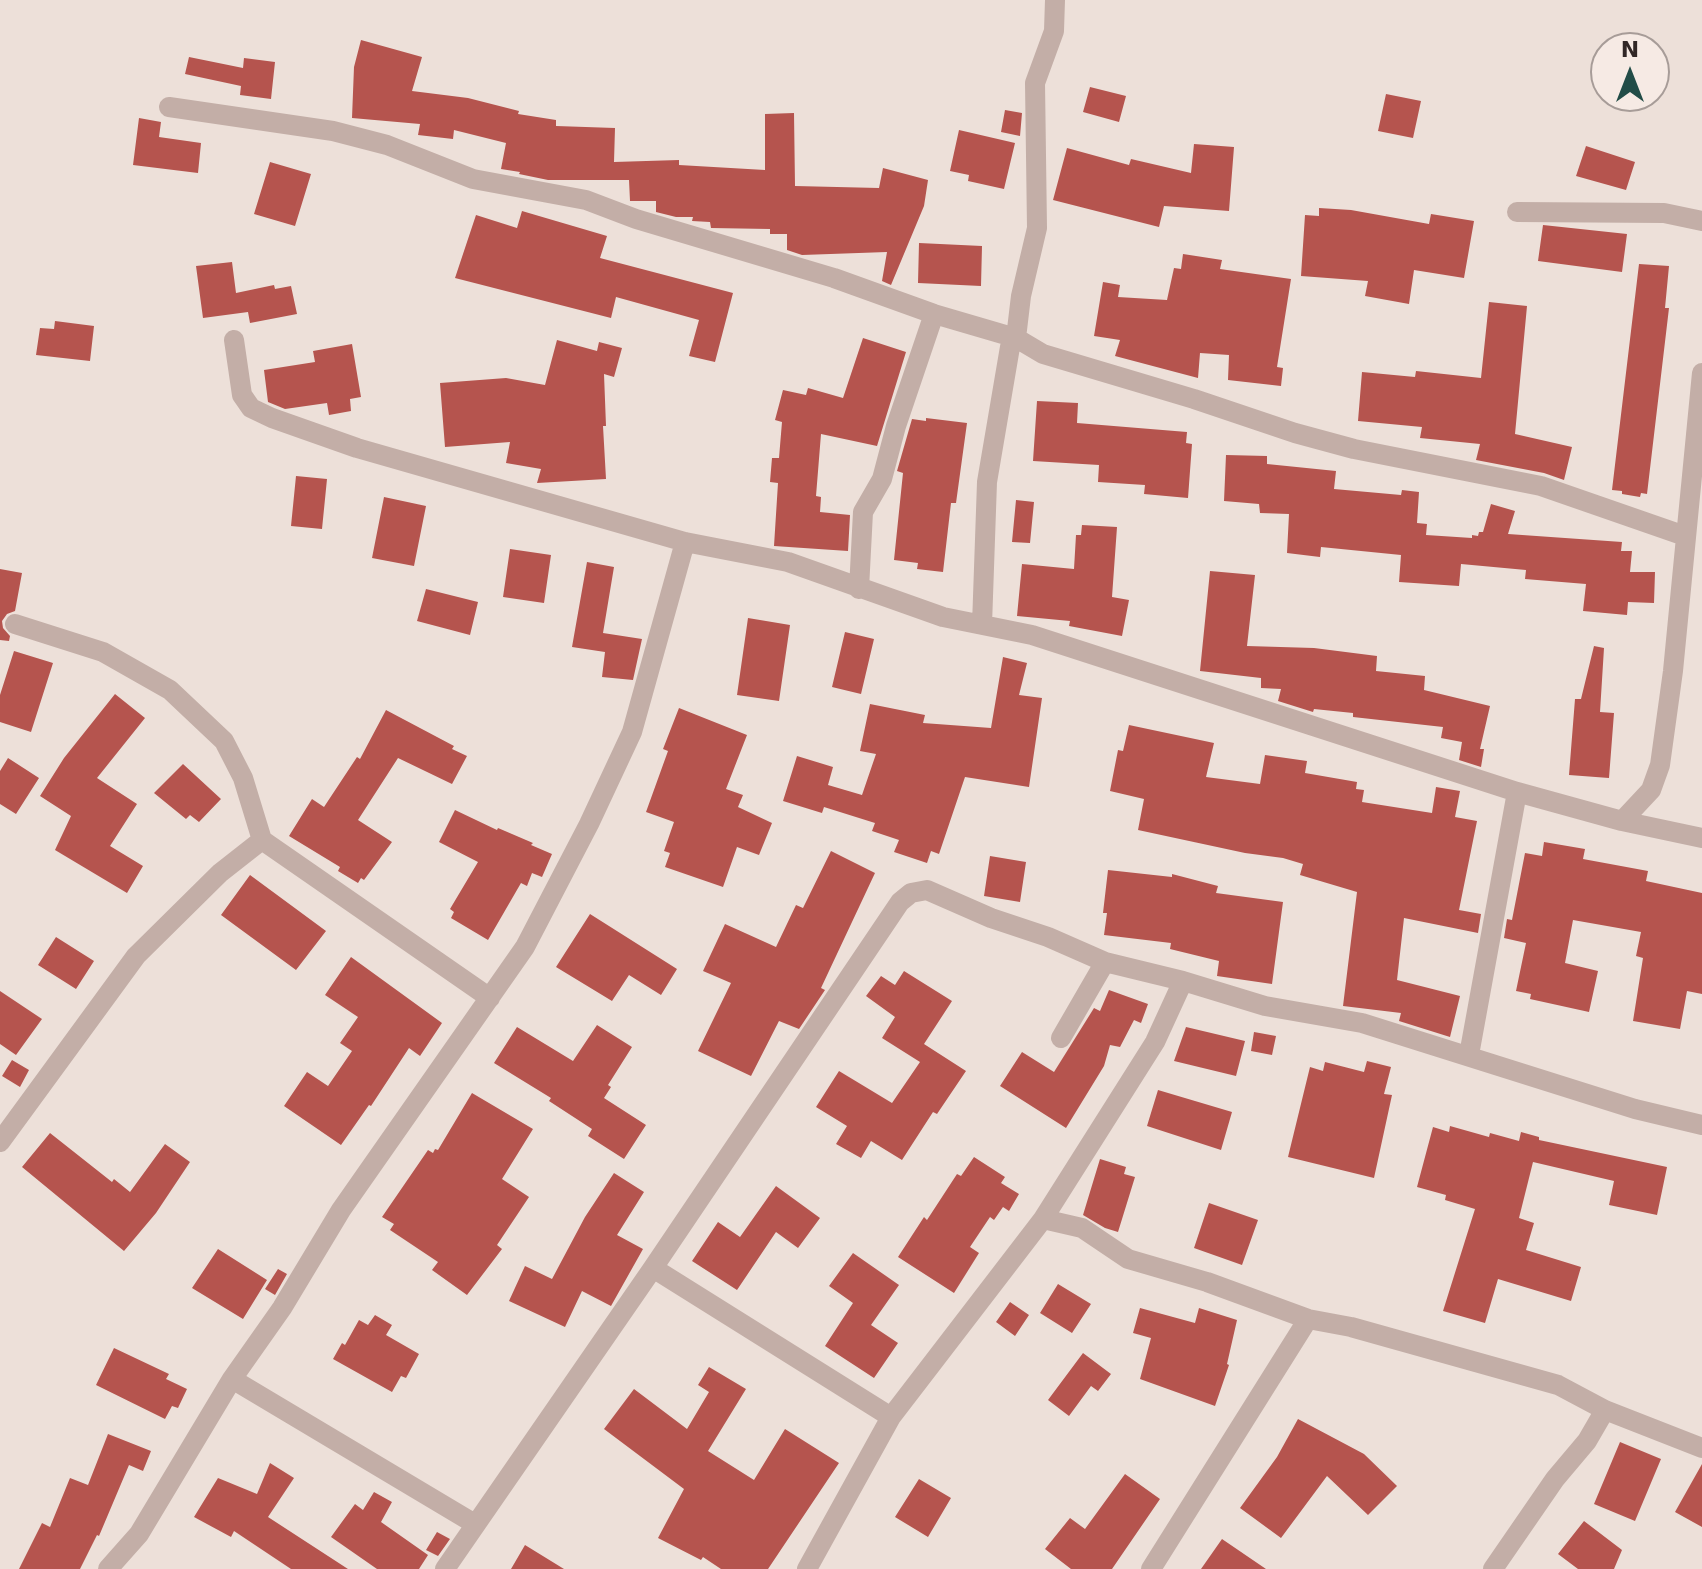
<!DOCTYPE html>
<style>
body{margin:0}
#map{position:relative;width:1702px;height:1569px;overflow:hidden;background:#ede0d9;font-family:"DejaVu Sans",sans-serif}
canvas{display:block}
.north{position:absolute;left:1590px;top:32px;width:80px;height:80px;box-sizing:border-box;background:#f6eae4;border:2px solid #a79c98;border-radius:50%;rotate:0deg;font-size:22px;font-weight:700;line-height:32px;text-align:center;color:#312726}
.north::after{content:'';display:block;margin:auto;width:28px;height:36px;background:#224c47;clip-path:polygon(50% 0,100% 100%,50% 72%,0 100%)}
</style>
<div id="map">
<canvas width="1702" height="1569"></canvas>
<div class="north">N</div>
</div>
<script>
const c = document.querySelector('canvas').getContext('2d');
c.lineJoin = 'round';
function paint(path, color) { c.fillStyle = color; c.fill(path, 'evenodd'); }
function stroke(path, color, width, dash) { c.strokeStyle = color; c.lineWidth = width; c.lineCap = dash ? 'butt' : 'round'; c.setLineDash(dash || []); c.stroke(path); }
paint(new Path2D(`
 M361,40l61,17 -10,34 56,7 51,13 -1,3 38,6v6l59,2 -1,34 65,-2v5l86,5v-56l29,-1 1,73 84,2 4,-20 45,12 -4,26 -33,79 -9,-4 5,-29 -85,3 -15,-5v-16h-17v-5l-59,-1 -1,-6 -18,-1 1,-4h-17l-20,-5v-11h-26l-1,-21h-81l-29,-6 1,-2 -19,-3 5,-26 -52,-13 -1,9 -35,-4 2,-11 -68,-6 2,-51z
 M189,57l54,11 1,-10 31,4 -4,37 -31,-4 1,-9 -56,-12z
 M1090,87l36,9 -7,26 -36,-10z
 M1386,94l35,7 -8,37 -35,-7z
 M1005,110l17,3 -2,23 -19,-4z
 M139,118l22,4 -2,15 42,6 -3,30 -65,-8z
 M959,130l56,13 -11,46 -36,-8 1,-6 -19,-4z
 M1194,144l40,3 -5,64 -65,-5 -5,21 -106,-27 14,-52 62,17 2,-6 60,14z
 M1586,146l49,16 -9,28 -50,-14z
 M270,162l41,12 -16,52 -41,-12z
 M1319,208l32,2 78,14 2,-10 43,7 -10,57 -50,-8 -5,34 -44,-8 3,-15 -67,-5 4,-61 14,1z
 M522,211l85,25 -7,22 133,35 -18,69 -26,-6 10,-36 -83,-23 -5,21 -156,-40 21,-63 41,13z
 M1543,225l84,9 -5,38 -84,-11z
 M919,243l63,3 -1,40 -63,-3z
 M1183,254l39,6 -2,9 71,10 -14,88 6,1 -2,18 -53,-6 1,-25 -29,-2 -2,25 -83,-22 5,-16 -26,-4 9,-54 17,3 -2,12 49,3 7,-32 7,1z
 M232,262l4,31 38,-8 1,4 16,-3 6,28 -47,9 -2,-11 -45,6 -7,-52z
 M1639,264l30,2 -4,42h4l-22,186 -6,-1 -1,4 -18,-3v-3l-10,-1z
 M1489,302l38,4 -12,128 57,13 -8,33 -20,-7 -68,-13 4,-16 -60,-6 2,-11 -64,-6 4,-49 53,5 1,-6 65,7z
 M55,321l39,5 -4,35 -54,-6 4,-27 14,1z
 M863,338l43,14 -29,94 -56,-12 -5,62 5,1 -1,15 30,3 -2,36 -74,-5 4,-63 -8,-1 2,-24h7l3,-36 -7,-2 8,-30 23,5 2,-7 35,10z
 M557,340l40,11 2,-9 23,6 -8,29 -10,-3 2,52h-3l3,53 -69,4 4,-14 -35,-6 4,-21 -65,5 -5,-64 66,-5 39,7z
 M352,344l9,53 -11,2 1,12 -22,4 -2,-12 -42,6 -17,-7 -4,-32 51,-8 -2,-11z
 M1037,401l41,2 -1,20 110,9 -1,11 6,1 -4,54 -44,-4 1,-9 -47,-3 1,-17 -66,-4z
 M926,418l41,5 -11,80h-5l-8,69 -26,-3 1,-6 -24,-3 9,-87 -6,-2 15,-52 14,2z
 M1226,455l41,1v8l69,7 -2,18 67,6 1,-5 17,2 -2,31 10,1 -1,11 46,3v-3l6,1 1,-4h4l8,-28 24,7 -7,23 114,8 -1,9h11l-2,21h25l-1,31 -26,-1 -1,13 -44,-4 3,-27 -61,-5 1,-9 -65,-6 -2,22 -60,-4 2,-27 -80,-8 -1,10 -33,-4 2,-39 -29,-1 -1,-9 -35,-3z
 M296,476l31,3 -5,50 -31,-3z
 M384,497l42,9 -12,60 -42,-8z
 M1016,500l18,2 -4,41 -18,-1z
 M1082,525l35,2 -5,70 17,3 -7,36 -53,-10 1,-5 -53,-5 5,-52 52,5 2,-34h5z
 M510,549l41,6 -7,48 -41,-6z
 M587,562l27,5 -11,66 39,6 -9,41 -31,-3 3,-25 -33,-5z
 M0,569l22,4 -7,38 -8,3 -5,7 1,7 7,8 -1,5 -9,-1z
 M1210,571l45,4 -8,71 67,2 63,8 -1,15 49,5 -1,14 66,16 -10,43h4l-3,18 -22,-7 3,-18 -21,-4 2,-11 -90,-10v-4l-39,-4 -1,3 -35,-11 3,-12 -20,-1v-10l-61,-7z
 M426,589l52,13 -8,33 -53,-14z
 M748,618l42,7 -11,76 -42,-6z
 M845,632l29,7 -13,55 -29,-7z
 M1594,646l10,2 -4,64 14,1 -5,65 -40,-3 6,-76h6z
 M14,651l39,12 -22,69 -31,-10v-27z
 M1003,657l24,6 -8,32 23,3 -13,89 -64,-10 -26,77 -8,-3 -4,12 -33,-11 5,-12 -27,-9 3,-8 -51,-16 -2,6 -39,-12 14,-45 36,11 -5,18 34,10 14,-41 -16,-3 10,-47 55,11 -2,8 68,5z
 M115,694l30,24 -48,60 40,26 -27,42 33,20 -16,27 -72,-43 16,-34 -31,-20 24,-38z
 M679,708l68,27 -21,54 17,6 -5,12 34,16 -13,32 -22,-8 -14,40 -58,-20 5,-14 -6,-2 10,-29 -28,-10 22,-61 -5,-2z
 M386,710l68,36 -2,3 15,7 -15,28 -54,-26 -40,62 34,22 -28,38 -3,-2 -3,5 -20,-12 2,-4 -51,-31 23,-37 12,8 33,-50 3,2z
 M1129,725l85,18 -8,34 54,7 5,-29 42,6 -2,12 52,9 -1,7 8,1 -2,12 70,11 4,-26 24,4 -5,26 22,4 -18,89 22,4 -3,19 -74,-15 -7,62 63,16 -10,41 -51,-16 2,-8 -58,-7 14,-114 -57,-17 3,-11 -20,-6 -38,-5 -107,-23 6,-31 -34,-8 8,-41 5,1z
 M8,758l31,20 -23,36 -16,-10v-33z
 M183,764l38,35 -22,23 -9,-7 -4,4 -32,-26z
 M455,810l42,20 1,-2 35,15 -2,2 21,9 -10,23 -10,-4 -5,13 -6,-3 -33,57 -37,-22 3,-6 -4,-3 28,-47 -39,-20z
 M1544,842l41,7 -2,10 65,12 -2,10 56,12v101l-15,-3 -7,38 -47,-8 10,-63 -7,-2 5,-24 -68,-12 -8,43 33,8 -9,41 -59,-13 1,-5 -15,-3 10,-48 -22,-5 3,-19 5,1 13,-67 17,3z
 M831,851l44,22 -54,115 4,2 -26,39 -20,-8 -28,55 -53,-25 33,-68 -28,-12 22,-47 51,23 20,-42 7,3z
 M990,856l36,6 -6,40 -36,-6z
 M1108,870l64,7v-3l46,12 -2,7 67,9 -11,82 -55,-8 2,-15 -49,-12 1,-6 -67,-8 3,-22h-4z
 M250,875l76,56 -30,39 -75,-55z
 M590,914l87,55 -16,26 -32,-20 -17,26 -56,-34z
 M56,937l38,24 -18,28 -38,-24z
 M351,957l91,66 -22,33 -11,-8 -38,58 -2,-1 -28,40 -57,-39 23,-34 21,14 24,-35 -12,-8 18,-26 -33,-22z
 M904,971l48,30 -28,43 42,27 -29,43 -4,-2 -31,48 -31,-19 -10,17 -25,-14 11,-18 -31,-19 23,-36 53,32 28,-41 -38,-24 13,-21 -29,-21 15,-20 14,9z
 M1109,990l39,14 -7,19 -7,-3 -14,27 -10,-2 -6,21 -38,62 -66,-42 22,-34 32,20 40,-64 6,3z
 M0,991l42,28 -26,36 -16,-11z
 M597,1025l35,22 -24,38 3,2 -7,11 42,27 -22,34 -36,-23 4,-7 -43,-28 2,-3 -57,-35 23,-36 56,34z
 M1186,1027l59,14 -9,35 -62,-15z
 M1254,1032l22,4 -4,19 -21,-4z
 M12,1060l17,10 -9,17 -18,-11z
 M1367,1061l24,6 -7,27 8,1 -18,83 -86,-21 22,-90 13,4 2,-9 39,10z
 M1158,1090l74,22 -11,38 -74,-24z
 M472,1093l61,36 -31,50 27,18 -32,48 5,4 -35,46 -35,-25 6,-8 -48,-32 4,-6 -12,-7 46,-67 5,3 2,-4 3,1z
 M1450,1126l39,11 1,-4 29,8 2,-9 18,5v3l128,27 -10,48 -48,-10 5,-24 -81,-19 -14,56 15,5 -8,27 55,17 -10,34 -73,-22 -13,44 -42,-12 32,-102 -30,-9 1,-5 -29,-8 16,-60 16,5z
 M50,1133l62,49 2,-3 16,13 35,-48 25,18 -34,51 -32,38 -102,-84z
 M974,1157l31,20 -4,6 18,11 -10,17 -6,-4 -9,13 -4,-3 -20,30 9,6 -25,40 -56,-36 26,-40 3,3 30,-46 4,2z
 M1100,1159l26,8 -2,7 11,3 -17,55 -13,-4 -22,-13z
 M614,1173l30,19 -27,43 26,14 -32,57 -29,-15 -17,36 -56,-26 16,-35 27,13 33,-62z
 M776,1186l44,32 -22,30 -22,-16 -39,58 -45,-29 26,-39 22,15z
 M1209,1203l49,17 -16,45 -48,-17z
 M218,1249l49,31 -24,39 -51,-31z
 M853,1253l46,32 -28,40 27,18 -24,35 -49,-32 28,-43 -24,-17z
 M278,1269l9,5 -12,21 -10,-6z
 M1058,1284l33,20 -19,29 -32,-20z
 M1010,1302l19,13 -14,21 -19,-14z
 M1140,1308l55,15 4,-15 38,12 -10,44 2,1 -14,41 -75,-27 11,-41 -18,-5z
 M375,1315l17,10 -6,10 33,19 -13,24 -5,-2 -9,16 -59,-33 9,-16 3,2 14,-25 9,5z
 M114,1348l55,26 -3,5 21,10 -9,19 -6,-2 -7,13 -69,-34z
 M1083,1353l28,21 -13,17 -7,-5 -22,30 -21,-16z
 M709,1367l37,22 -38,62 46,29 31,-51 54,34 -71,106h-47l-18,-12 -2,3 -43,-22 26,-49 -80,-60 30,-40 53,40 22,-37 -11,-7z
 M1298,1419l66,35 33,32 -29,29 -41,-39 -46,62 -41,-30 37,-51z
 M108,1434l43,17 -8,20 -14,-6 -30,71 -2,-1 -17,34h-61l23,-46 8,4 20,-49 18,7z
 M1620,1442l41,17 -26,62 -41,-17z
 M270,1463l24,15 -26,39 80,52h-57l-57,-38 -3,6 -37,-20 24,-39 39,16z
 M1702,1464v63l-27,-15z
 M1125,1474l35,25 -48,70h-41l-26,-20 25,-31 15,11z
 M919,1479l32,19 -23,39 -33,-20z
 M374,1492l18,10 -11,20 47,33 -9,14h-42l-46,-32 24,-33 8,6z
 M1584,1521l38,29 -8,19h-36l-20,-15z
 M437,1532l13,7 -12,17 -12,-6z
 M1222,1539l44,30h-65z
 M525,1545l39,24h-53z`), '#b5544e');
stroke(new Path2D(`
 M169,107l164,24 54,14 86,34 113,21 50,19 198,59 100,36 82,24 27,16 151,45 101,34 59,16 187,37 144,50
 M1517,212l147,1 38,8
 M234,340l8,55 9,13 21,10 85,30 328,94 103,20 155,55 89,18 485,157 105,29 80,17
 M859,589l4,-77 19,-33 14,-53 38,-112
 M15,624l88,28 67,38 54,51 19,37 19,62 228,158
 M982,625l5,-143 23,-135 6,-9 5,-42 16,-68 -2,-145 19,-52 1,-31
 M1622,821l29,-31 9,-25 13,-94 29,-298
 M1061,1038l44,-76
 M1469,1055l48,-263
 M0,1142l136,-186 84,-83 42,-33
 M1043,1219l39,9 46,31 79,23 101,37 43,8 207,58 47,25 97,38
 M653,1268l238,149
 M232,1379l243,145
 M108,1569l31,-35 93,-155 50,-71 59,-98 184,-263 64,-123 43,-92 53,-190
 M445,1569l208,-301 247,-366 11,-9 16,-3 64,28 57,19 57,25 78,19 82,25 97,17 273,86 67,16
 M807,1569l84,-152 152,-198 112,-177 28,-61
 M1151,1569l157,-250
 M1493,1569l62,-90 32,-38 18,-31`), '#c3aea7', 20);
</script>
